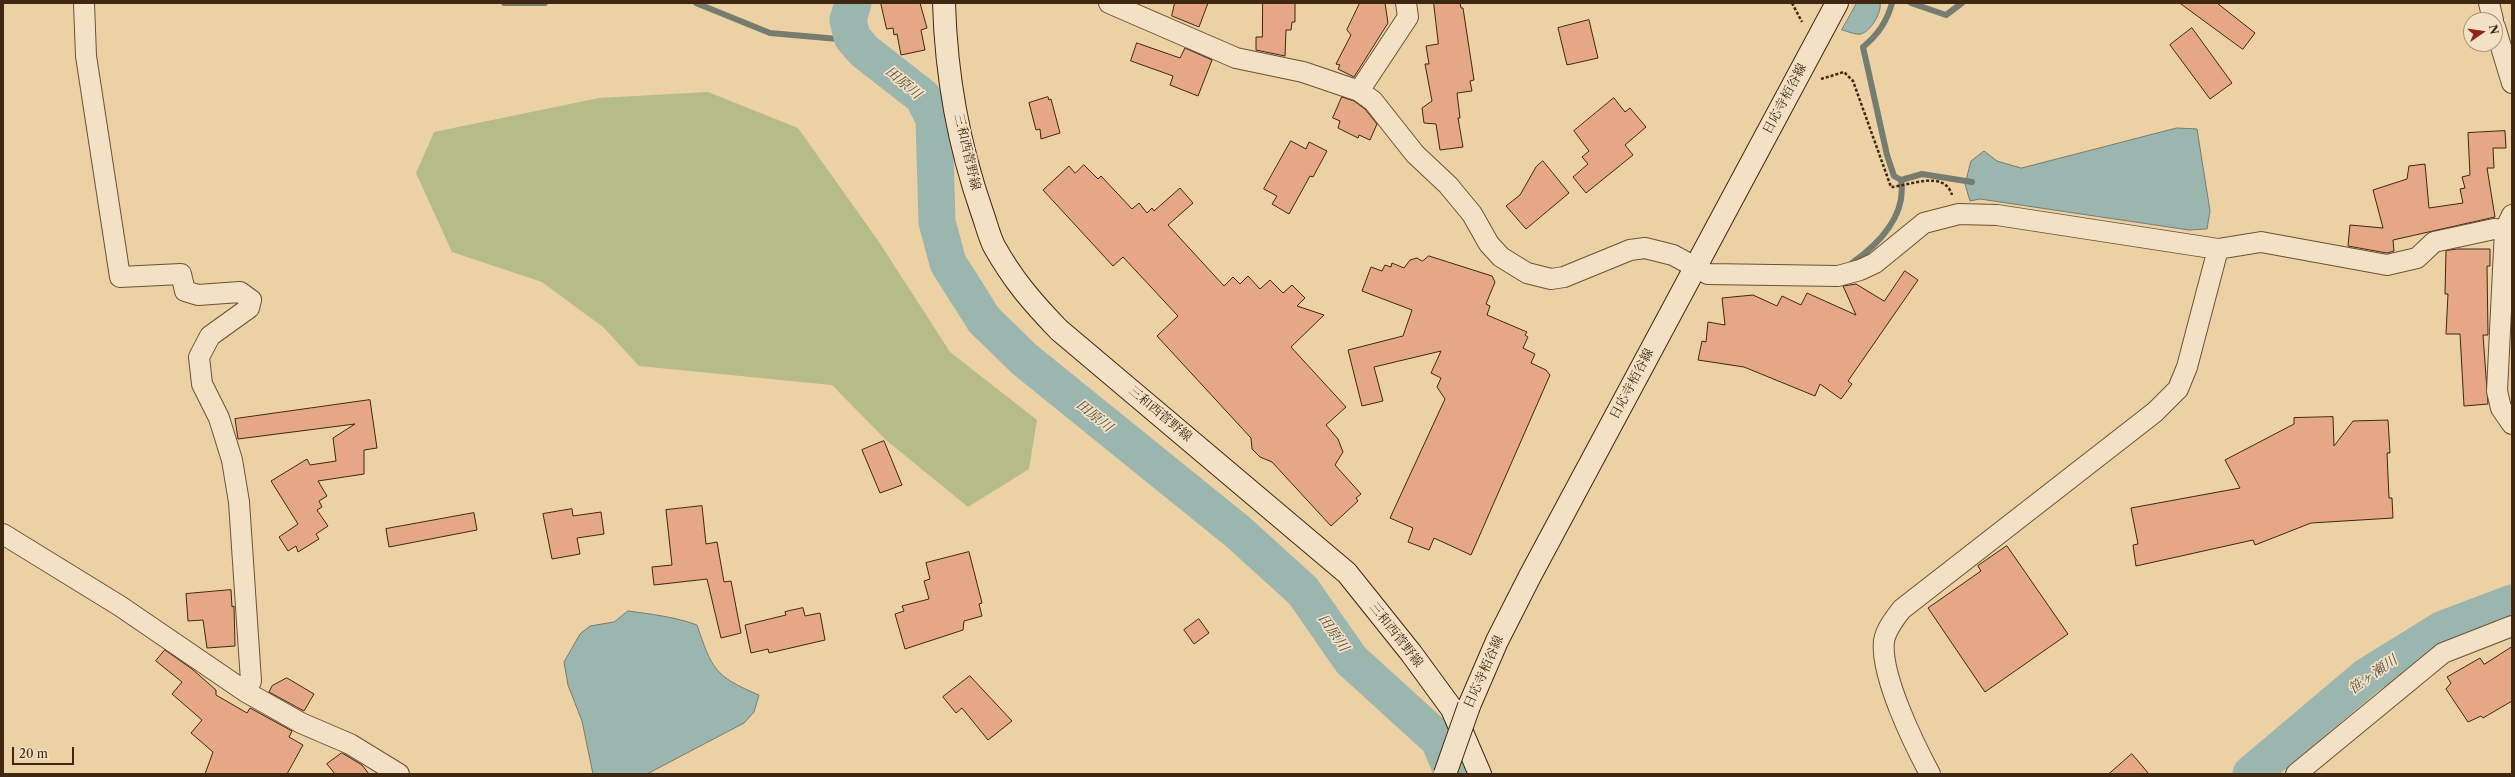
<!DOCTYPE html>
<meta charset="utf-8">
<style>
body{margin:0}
#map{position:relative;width:2515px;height:777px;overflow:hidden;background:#ebd1a4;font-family:"Libre Caslon Text",serif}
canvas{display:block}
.frame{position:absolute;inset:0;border:4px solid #402711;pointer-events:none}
.north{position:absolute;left:2463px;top:12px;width:40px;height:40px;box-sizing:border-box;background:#f2e1c4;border:1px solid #ab977c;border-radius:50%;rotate:77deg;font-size:11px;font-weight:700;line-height:16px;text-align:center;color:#402711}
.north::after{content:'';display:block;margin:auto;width:14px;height:18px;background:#8f2418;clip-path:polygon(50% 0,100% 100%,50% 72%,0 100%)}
.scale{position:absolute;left:12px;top:747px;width:62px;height:18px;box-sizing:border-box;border:2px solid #402711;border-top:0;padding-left:5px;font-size:12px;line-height:14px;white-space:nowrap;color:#402711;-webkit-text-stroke:3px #f2e1c4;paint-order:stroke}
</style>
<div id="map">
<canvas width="2515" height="777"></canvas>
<div class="frame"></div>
<div class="north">N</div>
<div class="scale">20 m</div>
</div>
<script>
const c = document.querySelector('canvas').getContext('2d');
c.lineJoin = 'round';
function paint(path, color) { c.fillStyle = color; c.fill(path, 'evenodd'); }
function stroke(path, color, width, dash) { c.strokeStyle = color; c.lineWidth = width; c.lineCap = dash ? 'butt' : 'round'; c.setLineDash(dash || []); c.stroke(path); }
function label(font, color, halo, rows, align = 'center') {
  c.font = font + ' "Libre Caslon Text","Noto Serif JP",serif'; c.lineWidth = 3.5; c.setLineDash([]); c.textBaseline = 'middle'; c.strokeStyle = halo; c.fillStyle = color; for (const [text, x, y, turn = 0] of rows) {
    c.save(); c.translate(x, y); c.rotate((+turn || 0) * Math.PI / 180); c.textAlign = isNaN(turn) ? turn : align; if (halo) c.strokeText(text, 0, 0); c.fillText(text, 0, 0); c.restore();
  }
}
paint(new Path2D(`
 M708,92l90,36 81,114 71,110 87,68 -8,49 -61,38 -82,-67 -54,-55 -193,-19 -36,-39 -61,-45 -90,-30 -36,-79 18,-41 165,-34z`), '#b5bc88');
const water = new Path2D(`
 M1857,3h23c2,9 -9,28 -19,31 -6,1 -14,-3 -19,-4z
 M2177,128l20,1 13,82 -3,18 -18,1 -209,-31 -10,2 -5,-17 6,-23 13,-10 13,10 24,7z
 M628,611c22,3 48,6 69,14 15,44 17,51 62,70l-5,17 -10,11 -97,51h-54l-11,-53 -14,-36 -4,-23 16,-28 10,-8 24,-4z`);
paint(water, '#9bb5af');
stroke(water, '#777c70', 1);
stroke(new Path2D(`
 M504,3h41
 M696,3l74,30 68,6 14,-2
 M1911,3l35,12 16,-12
 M1901,180l21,-6 50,8
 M1852,263c27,-19 55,-48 49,-83l-7,-4 -7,-21 -24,-108c15,-12 24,-25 29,-44`), '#777c70', 6);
stroke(new Path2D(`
 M853,3l-5,17 4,17 12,14 59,46 11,22 3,103 11,41 36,57 40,39 214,173 65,59 48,69 88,80 14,34
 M2251,774l116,-98 76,-47 69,-26`), '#9bb5af', 37);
const building = new Path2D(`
 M881,3h39l7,25 -6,2 4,20 -24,5 -4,-21 -3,1 -1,-7 -6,1z
 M1175,3h33l-9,24 -27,-11z
 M1263,3h32v19h-3l-1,8h-5l-1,26 -29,-6v-13h6z
 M1360,3h25l3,20 -34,54 -16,-8 2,-4 -4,-1 15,-29 -4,-5z
 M1434,3h26l1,5h2l11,72 -4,1 2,10 -15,2 3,25h-2l5,29 -23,3 -4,-26 -12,-1 -2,-15 10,-7 -7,-37h4l-3,-18 12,-2z
 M2180,3h37l38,30 -12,16z
 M1589,20l9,38 -31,7 -9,-37z
 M2192,28l40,55 -22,16 -40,-54z
 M1137,43l43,15 5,-10 27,12 -14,36 -28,-11 3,-9 -42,-15z
 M1048,97l1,3 2,-1 9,34 -19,6 -1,-10 -4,1 -7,-27z
 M1342,97l12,4 11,8 12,15 -7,16 -11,-5 -1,3 -20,-10 2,-7 -7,-3z
 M1614,98l11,14 5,-4 16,19 -21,18 8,10 -47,38 -13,-16 15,-13 -6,-7 7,-6 -15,-20z
 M2505,131l1,17h-13l1,20h-7l8,49 -102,23 1,11 -7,2 -39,-7 2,-21 33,3 -10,-38 34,-11 2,-13 16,-2 4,44 34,-5 -3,-14 5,-1 -3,-11 8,-2 -2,-42z
 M1291,141l15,8 3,-7 18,9 -14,26 -3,-1 -21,38 -17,-10 5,-8 -13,-7z
 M1543,161l26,32 -43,36 -20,-23 14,-11 16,-28z
 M1084,165l14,14 3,-3 31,33 7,-6 8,10 5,-5 2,3 26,-23 13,15 -25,22 56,61 9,-9 7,7 8,-8 12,13 10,-9 13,13 9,-8 13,13 -8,8 27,9 -33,32 55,60 -20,18 12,14 5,13 -8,13 26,29 -5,4 2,3 -27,25 -59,-64 -12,-5 -8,-8 -1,-11 -94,-102 21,-20 -55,-59 -10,9 -70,-76 26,-24 6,7z
 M2457,249h33v17h-3l1,69h-5l5,69 -24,2 -4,-72h-14l2,-40h-3l1,-43z
 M1429,256l63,20 3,6 -9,22 4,2 -3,9 40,17 -2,3 3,2 -5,11 12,6 -4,9 15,7 4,5 -79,180 -37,-17 -5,12 -21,-8 5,-14 -23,-10 55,-119 -8,-12 4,-9 -10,-5 10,-22 -67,16 9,34 -21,5 -14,-56 55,-14 9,-26 -50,-19 9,-24 11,4 3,-6 6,2 1,-4 12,5 6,-8 7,-2 5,3z
 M1905,271l13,9 -70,101 4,3 -11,15 -21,-15 -5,12 -71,-29 -46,-7 4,-19 4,1 2,-20 17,3 -3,-27 31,-3 24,11 5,-10 19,9 6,-12 49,22 -13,-29 13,-2 28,17z
 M370,400l7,48 -13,2v24l-46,7 9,15 -8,5 3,6 -5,3 11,16 -12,8 3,5 -21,13 -2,-6 -8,5 -9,-14 19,-13 -27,-43 36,-22 3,6 26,-4 -3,-23 22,-14 -117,15 -3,-20z
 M2333,417l1,29 19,-25 35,-1 2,33h-3l2,45h3l1,20 -82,5 -56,22 -2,-5 -117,26 -3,-21 5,-1 -7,-36 109,-20 -15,-28 69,-36v-6z
 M884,441l18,44 -22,8 -18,-43z
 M702,506l4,38 11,-2 7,40 7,-1 10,52 -20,5 -14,-59 -53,6 -2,-18 20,-2 -6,-55z
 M572,509l1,7 28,-4 3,22 -27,4 3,16 -28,5 -9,-45z
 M474,513l3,17 -88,17 -3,-18z
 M2007,546l61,88 -83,58 -57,-84 53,-37 -3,-5z
 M969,552l13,51 -3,1 3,12 -18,5 -1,9 -58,19 -10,-35 9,-3 -2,-5 27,-7 -5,-18 6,-2 -4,-16z
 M231,590l1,17 2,-1 1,40 -28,2 -4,-28 -15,1 -2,-27z
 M803,608l2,8 15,-3 5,27 -56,13 -1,-4 -17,4 -6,-28 41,-10 -1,-3z
 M1199,619l10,14 -15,11 -10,-14z
 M2512,647v54l-29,17 -2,-2 -13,6 -22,-33 5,-6 -4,-6 33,-19 4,6z
 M165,650l27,19 24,21v5l31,18 3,-5 42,23 -3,6 14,8 -16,29h-82l8,-22 -22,-19 11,-13 -30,-26 10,-12 -26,-21z
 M970,676l42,45 -24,19 -26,-32 -6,5 -13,-16z
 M287,678l27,16 -10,17 -35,-19 3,-6z
 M342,753l20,12 7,9h-34l-8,-10z
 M2132,754l17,20h-40z`);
paint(building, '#e5a786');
stroke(building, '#402711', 1);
const street = new Path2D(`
 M84,3l2,53 34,221 61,-3 4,17 13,4 42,-3 11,8 -2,8 -39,28 -11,21 3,27 17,34 13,42 7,42 12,179 -5,11
 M1109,3l127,55 67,14 56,19 49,-74 -2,-14
 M2489,3l4,17
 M2495,27l17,56
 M1359,91l14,10 42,53 33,31 24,29 17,30 12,13 26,16 24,6 13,-2 66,-27 15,-2 28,7 35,19 130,2 22,-6 15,-7 49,-40 35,-9 38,1 221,34 43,-7 126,23 30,-7 17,-16 60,-13 11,1
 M2512,215l-7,15 -8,161 4,17 11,16
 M3,534l117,72 126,86 55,31 49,21 49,30
 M1930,774c-16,-30 -50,-99 -46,-133 2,-12 11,-23 18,-32l253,-197 23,-23 9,-22 31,-118
 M2296,774l147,-121 69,-27`);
const secondary = new Path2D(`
 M944,3c2,70 15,143 38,209 4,11 7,24 12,34 19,34 38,56 65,84l288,243 64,80 41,56 28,65
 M1469,706l28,-65 33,-65 307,-573`);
stroke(street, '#6b5236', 22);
stroke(secondary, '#402711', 24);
stroke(new Path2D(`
 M1792,3l10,19
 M1821,79l23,-7 9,9 38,106c18,-1 53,-18 61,8`), '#402711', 2.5, [3, 2]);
stroke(street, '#f2e1c4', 20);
stroke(secondary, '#f2e1c4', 22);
const secondaryBridge = new Path2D(`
 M1445,774l24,-68`);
stroke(secondaryBridge, '#402711', 24, []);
stroke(secondaryBridge, '#f2e1c4', 22);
label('13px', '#402711', '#f2e1c4', [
 ["日応寺栢谷線",1785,99,-62],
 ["三和西菅野線",967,152,77],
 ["日応寺栢谷線",1632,384,-62],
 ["三和西菅野線",1160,414,40],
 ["三和西菅野線",1396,635,52],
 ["日応寺栢谷線",1484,672,-66]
]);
label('italic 14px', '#574a38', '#f2e1c4', [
 ["田原川",903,83,40],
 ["田原川",1094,416,39],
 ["田原川",1333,633,55],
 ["笹ヶ瀬川",2373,675,-35]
]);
</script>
